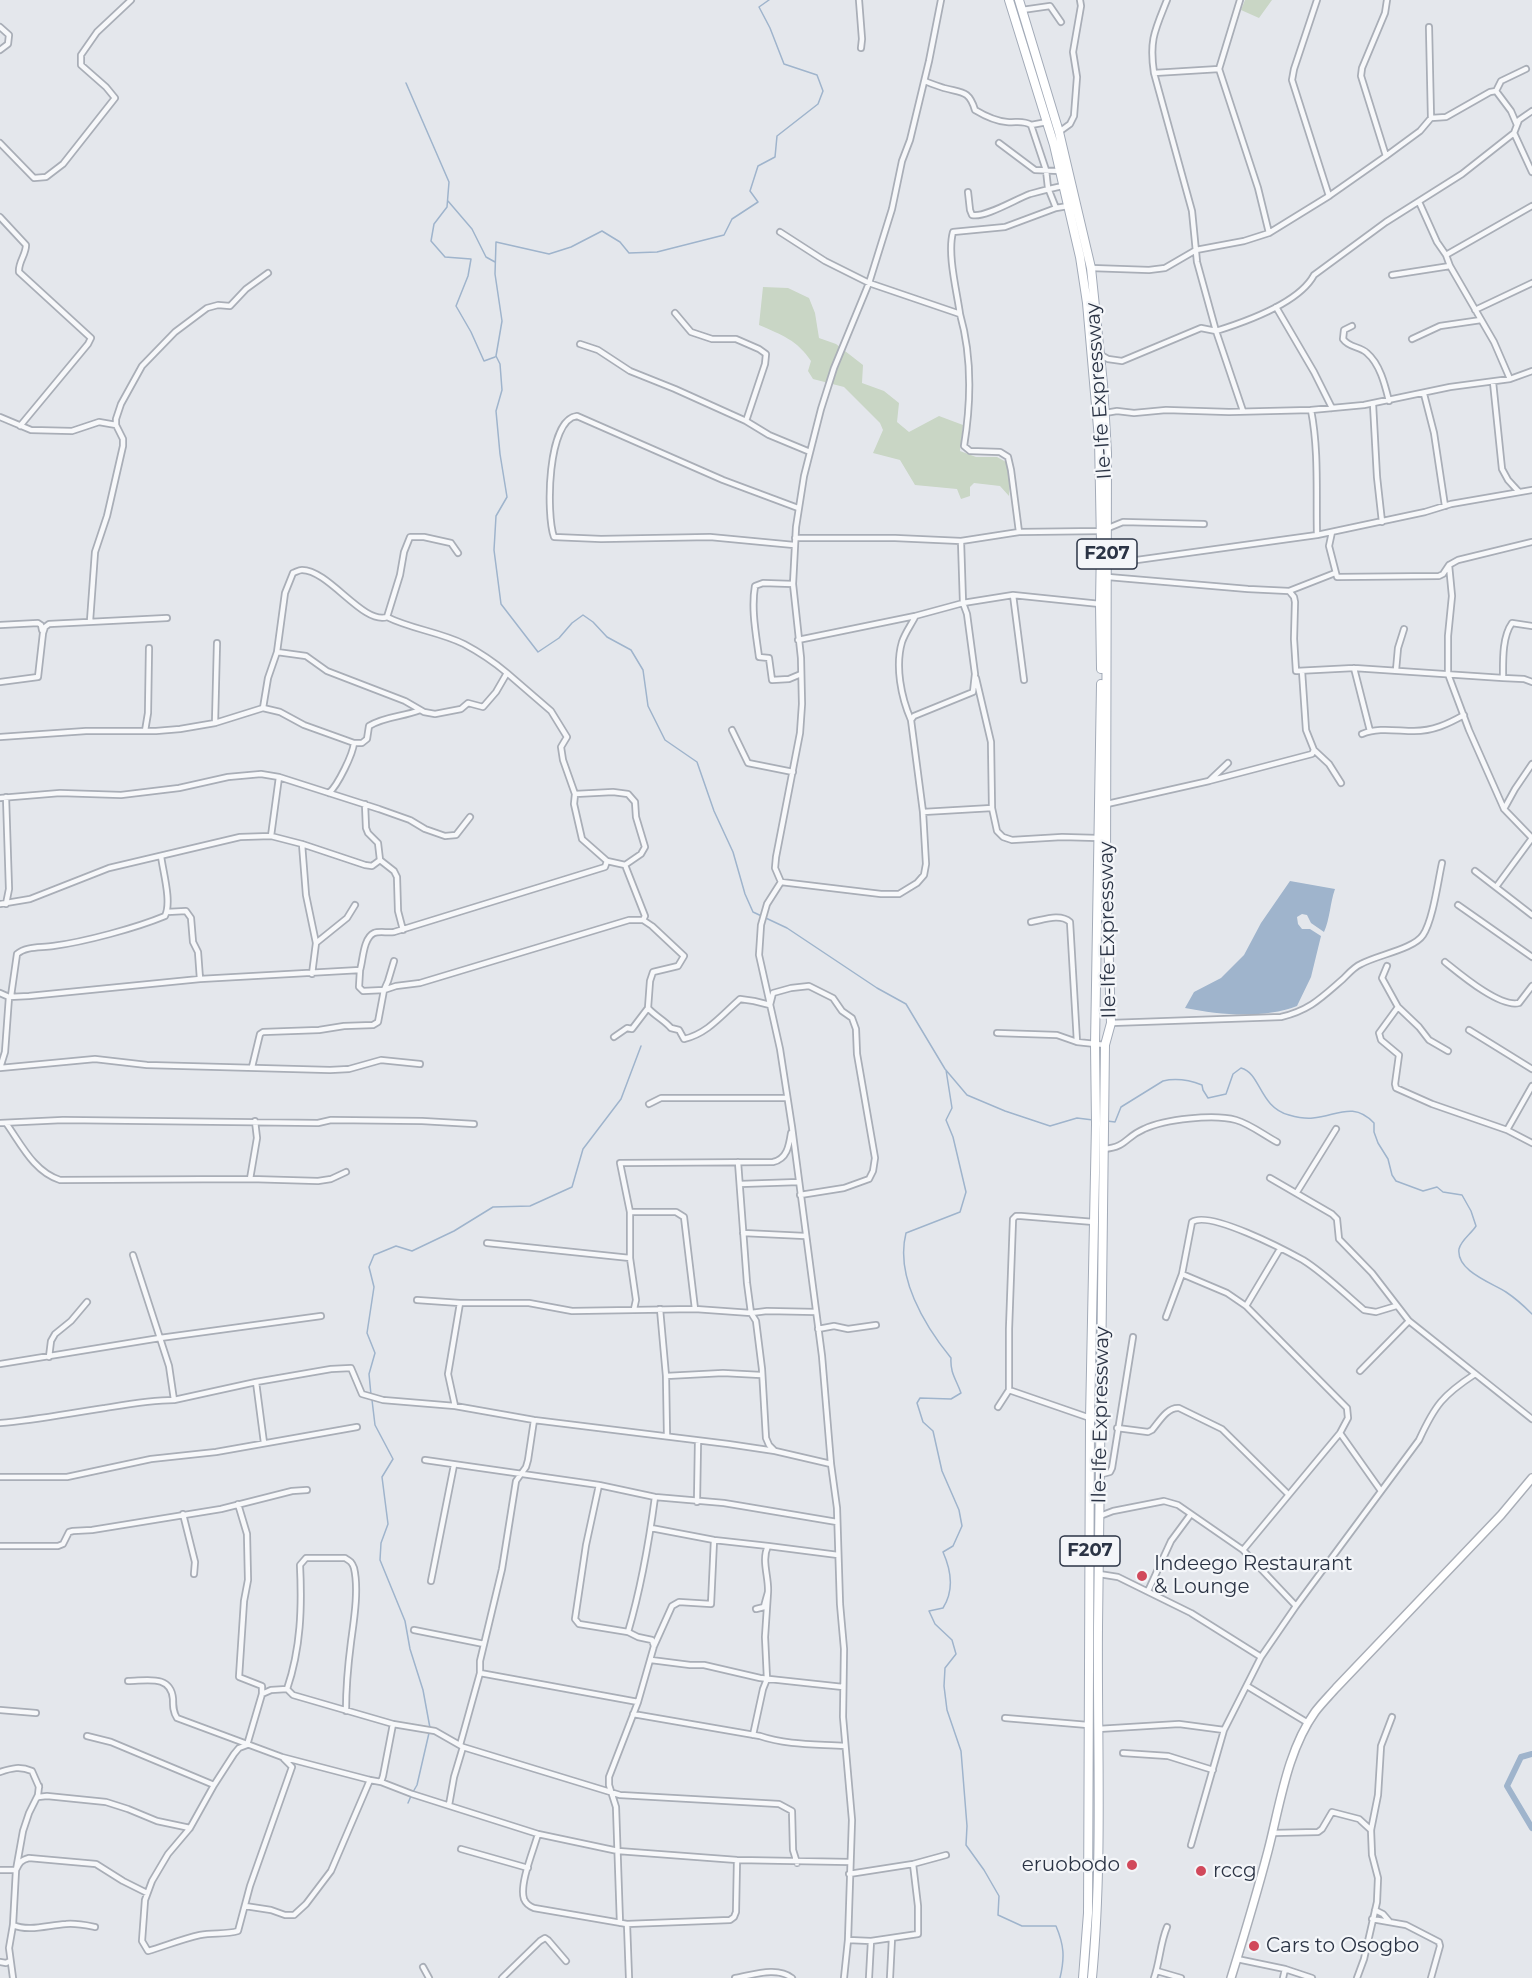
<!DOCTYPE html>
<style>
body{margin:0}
canvas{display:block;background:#e4e7ec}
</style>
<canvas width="1532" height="1978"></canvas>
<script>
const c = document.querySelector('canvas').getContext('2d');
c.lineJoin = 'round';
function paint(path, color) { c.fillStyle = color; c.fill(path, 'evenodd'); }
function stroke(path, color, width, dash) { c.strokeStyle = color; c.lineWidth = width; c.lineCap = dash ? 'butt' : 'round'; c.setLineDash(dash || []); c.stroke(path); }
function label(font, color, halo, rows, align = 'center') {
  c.font = font + ' Montserrat,sans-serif'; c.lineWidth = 4.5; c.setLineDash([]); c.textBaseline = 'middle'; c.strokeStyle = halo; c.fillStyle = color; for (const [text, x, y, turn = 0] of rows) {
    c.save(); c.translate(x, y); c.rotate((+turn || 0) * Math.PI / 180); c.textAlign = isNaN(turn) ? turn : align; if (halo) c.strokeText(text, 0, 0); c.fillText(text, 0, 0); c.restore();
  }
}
paint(new Path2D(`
 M1245,0h27l-13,18 -18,-8z
 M763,287l25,1 21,10 6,15 4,25 17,6 27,21 -1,18 22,8 15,12 -2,19 12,10 30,-16 24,9 -3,26 16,6h21l9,5 4,21 -1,13 -9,-10 -26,-3 -4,4v9l-9,3 -4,-10 -42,-4 -15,-25 -27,-7 10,-23 -3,-7 -36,-36 -31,-8 -5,-8 3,-10c-14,-21 -29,-26 -52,-36z`), '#c9d6c5');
paint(new Path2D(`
 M1290,881l45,8c-5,14 -5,30 -11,43l-13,-9 -4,-8 -5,-1 -5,3 1,7 4,5h8l11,7 -10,41 -14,29c-34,13 -76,9 -112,2l9,-16 27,-14 23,-23 17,-32z`), '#9fb4cc');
stroke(new Path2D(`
 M769,0l-10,7 11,21 14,36 33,11 6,16 -5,13 -41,32 -2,21 -17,9 -8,25 8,11 -26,17 -8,16 -67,17 -28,1 -9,-11 -18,-11 -31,16 -22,7 -53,-12 -1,32 7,47 -6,35 4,8 2,26 -6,21 4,43 7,43 -11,19 -2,34 7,54 37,48 21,-14 13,-15 11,-8 10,7 14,15 24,13 12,20 5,36 17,34 32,22 17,49 19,41 12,42 8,18 34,16 90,60 29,16 39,65 22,26 38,16 45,15 27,-8 16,2
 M406,83l43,99 -2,25 -13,17 -3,17 14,16 26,2 -3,17 -12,30 15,26 13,29 11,-4
 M448,201l24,28 14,28 9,5
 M946,1070l6,38 -6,12 7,17 13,55 -6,20 -54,21c-11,43 18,92 45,125 -1,15 5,21 10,35l-10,6 -31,-1 -3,5 6,19 10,9 9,40 17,39 3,16 -9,20 -10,6c8,18 11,39 0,56l-14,3 6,13 17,16 4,14 -11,14 -1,18 3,24 14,41 6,75 -1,19 18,25 15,26 -1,19 24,11h34c8,19 9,31 4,52
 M1107,1121l8,1 6,-15 42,-26c13,-3 26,-1 39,4l1,5 5,8 18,-4 7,-20 8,-6c20,5 18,39 48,47 7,2 16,4 24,3 24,-2 40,-17 61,5v9l4,11 10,16 4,16 4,6 27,10 14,-4 6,5 19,3 9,16 5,15c-5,8 -15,14 -17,23 -3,22 33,34 47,43 9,6 18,14 26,22
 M371,1395l-2,-21 6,-21 -8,-20 7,-46 -5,-20 5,-12 22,-9 16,5 42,-20 39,-24 37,-1 42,-19 11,-38 38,-50 20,-53
 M372,1400l3,25 18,34 -11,18 6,47 -7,19 -1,17 25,61 5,28 13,41 7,38
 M413,1792l4,-7 12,-52
 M408,1803l3,-7`), '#9fb4cc', 1.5);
stroke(new Path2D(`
 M1532,1754l-11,3 -14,29 25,42`), '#9fb4cc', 6);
const street = new Path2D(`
 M859,0l3,39 -1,9
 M1167,0c-12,30 -18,40 -13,73l38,138 5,51 19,69c29,-9 83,-28 98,-56l72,-53 76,-48 52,-41 5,-13 13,-9
 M1240,0l-21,69 39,119 11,45
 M1317,0l-23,69 -2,11 37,116
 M1022,10l28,-4 11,16
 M0,27l9,8 -1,9 -8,6
 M1154,73l65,-4
 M925,81c6,3 13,5 19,7 18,5 25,2 31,22 10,6 20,11 32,12 9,1 16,-2 24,3l16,-3
 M1496,91l5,-10 25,-12
 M1431,118l15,-1 44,-25 6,-1 15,20 6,14
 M1031,125l15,45 2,18 8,20
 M1059,132l11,-8 4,-8 3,-39 -4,-25 8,-46 -1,-6
 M1514,133l18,39
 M0,143l34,35 12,-1 17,-13 52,-66 -9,-11 -25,-22v-10l16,-23 34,-32
 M999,143l36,27 25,1
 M1386,156l-25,-80 1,-8 23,-55 2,-13
 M968,192l2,18 2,5c13,3 44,-16 58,-21 11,-3 22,-6 33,-8
 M1419,202l18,40 9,13 4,11 44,76 16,37
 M0,217l26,28c0,10 -8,17 -7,27l72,66 -3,6 -68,82
 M780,232l45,29 44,22 91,31c12,42 11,89 4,132l6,5 30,1 8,5 3,13 8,62
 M1446,255l86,-49
 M1091,268l58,2 16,-2 31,-18 48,-9 25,-8 60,-37 57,-40 34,-25 11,-13 -2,-91
 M1392,275l58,-9
 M1276,307l38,65 18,36
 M1475,310l57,-27
 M675,313l16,19 21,7h24l23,10 7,5 -1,10 -19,57
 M960,314c-3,-22 -13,-60 -7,-82l52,-5 51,-19 12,-2
 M1352,326l-8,4 -1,9c6,9 17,7 24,14 13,11 18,32 22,48
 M1412,339l28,-13 41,-6
 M580,344l18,6 32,21 45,18 71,32 23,14 41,17
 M1101,355l7,4 14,2 79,-33 15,3 27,80
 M1493,382l9,87 6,11 11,12
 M1424,394l10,39 11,73
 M1373,404l4,73 5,45
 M1311,410c8,41 5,83 6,125
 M1105,413l12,-2 17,2 32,-3 63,2 82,-2 53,-5 86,-18 60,-8 22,-8
 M0,417l31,13 41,1 27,-9 17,3
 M1332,532l-3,14 8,31 102,-1 4,-2 6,-9
 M795,538h100l66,3 58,-9 82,-1 22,-9 81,2
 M794,545l-84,-8 -109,2 -47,-2c-8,-22 -7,-118 23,-121l146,64 75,28
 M1108,564l209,-29 108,-23 26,-8 81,-14
 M1108,577l140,12 41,2 5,6 1,5 -1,37 2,32 58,-3 149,10 21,1 8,3
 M793,584l-30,-1 -8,3c-4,23 1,48 4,71l10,1 3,22 17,-1 12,-5
 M1289,591l46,-18
 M1013,595l11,85
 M387,617c24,12 53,15 77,27 15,8 30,18 43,29
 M90,621l5,-69 12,-36 16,-70v-7l-7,-14v-6l5,-15 21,-38 33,-34 32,-24 11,-3 12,1 16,-17 22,-16
 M0,625l38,-2 3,2 1,5
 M798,640l117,-24 48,-13 50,-8 87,9
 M277,652l8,-59 8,-20c3,-1 6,-3 9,-3 27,0 61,55 85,47l13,-42 4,-23 6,-15h14l27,6 7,10
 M1354,668l16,63
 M1396,670l2,-22 6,-19
 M976,678l15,64 1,66
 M1503,678c0,-17 -1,-41 9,-55l20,3
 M0,682l38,-5 5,-44 2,-6 4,-3 118,-6
 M911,720c-10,-23 -16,-54 -9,-78 3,-9 9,-17 13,-25
 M215,723l2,-80
 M732,730l16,33 45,9
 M145,731l3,-18 1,-65
 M1362,734c16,-7 35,-3 52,-3 19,0 34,-7 50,-16
 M0,737l86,-6h70l24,-2 35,-6 48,-15 17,4 24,13 50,18h8l5,-4 2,-13c16,-10 34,-9 51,-16
 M1314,750l15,14 12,19
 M1209,781l103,-27 2,-4 -8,-20 -4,-59
 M329,793c9,-8 24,-39 25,-50
 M575,794l38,-2 15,2 7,8 1,15 9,30 -4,7 -16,11 -18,-4
 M0,798l60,-5 61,2 58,-7 49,-11 33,-3 18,3
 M1107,804l102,-23 19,-18
 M1504,809l11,-20 17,-25
 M923,812l69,-4 5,23 6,6 9,3 50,-3 36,1
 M271,836l8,-59 100,32 31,11 15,9 20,7 11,-1 14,-18
 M302,844l4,51 10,48 -4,31
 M380,860l14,11 3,6 1,34 5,19
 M625,865l20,51 -2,4
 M1475,871l57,44
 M781,882l100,12h18l18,-11 7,-8 2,-11 -3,-52 -12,-92 3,-4 59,-24 2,-18 -8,-60 -4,-11 -2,-62
 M1496,887l36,-49 -28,-29 -35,-79 -21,-56v-38l4,-40 -3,-31 9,-5 74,-18
 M0,904l30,-5 79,-31 131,-31 31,-1 31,8 63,21 7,1 8,-6 -2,-17 -10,-10 -2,-5 -1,-24
 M6,904l3,-15 -3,-92
 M1458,905l74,52
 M167,912l19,-1 5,7 2,24 5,10 2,27
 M1031,922c12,-2 29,-9 39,0l7,120
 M316,943l31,-25 8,-13
 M1445,962c15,12 55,46 74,41l13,-17
 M1387,966l-5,12 16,29 21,20 10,13 19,11
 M360,970l-1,17 4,4 21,-1 12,-4 24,-3 209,-63h14l9,6 32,30 -6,10 -25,6 -3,9 -2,27c7,8 16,12 23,20l8,2 5,9c23,-5 38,-24 56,-40l14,2 16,4 3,-12 18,-5 18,-2 24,12 9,13 10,7 4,11 1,25 18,104 -2,13 -4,8 -25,9 -44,7
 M0,993l9,4 20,-1 171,-17 160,-9c3,-9 3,-32 14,-37 5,-2 14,0 20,-1l211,-65 2,-6 -25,-22 -8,-35 1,-10 -12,-34 -2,-13 6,-10 -16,-26 -44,-38 -11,19 -13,15 -15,-4 -7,6 -26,5 -11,-2 -19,-11 -78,-30 -21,-15 -29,-4 -9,26 -5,30
 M11,996l6,-42c9,-8 24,-6 36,-8 31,-4 83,-18 112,-30 7,-14 -2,-44 -4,-60
 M9,997l-4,55 -5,16 95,-9 52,6 183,5 19,-1 32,-9 39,4
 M1398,1007l-19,26 2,7 18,15 -4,29 1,4 36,16 75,26 25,13
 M1111,1023l170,-6c29,-7 40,-19 62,-38 6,-6 11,-12 18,-15 16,-9 53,-15 62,-29 10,-15 15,-54 19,-72
 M1469,1030l63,39
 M997,1033l60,2 20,7 28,3
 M614,1037l13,-9 5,1 16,-21
 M252,1067l8,-33 3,-2 56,-2 25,-4 29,-1 5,-3 6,-32 4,-9 6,-20
 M649,1104l12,-6h125
 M0,1123l63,-3 255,3 13,-3 91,1 52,3
 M6,1123c15,21 28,49 54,57l190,-1 68,2 13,-2 15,-7
 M1507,1130l25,-44
 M1104,1149c23,-2 21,-12 40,-20 21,-10 70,-15 92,-9 14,4 28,15 41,22
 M738,1162l9,121 4,30 5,8 6,48 4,69 3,7 6,6
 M1270,1178l62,36 5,5 2,20 33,34 37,48 123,98
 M250,1179l7,-41 -2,-17
 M740,1184l59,-2
 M1297,1192l39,-63
 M630,1212h46l8,5 11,92
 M743,1233l62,3
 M487,1243l143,15
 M1182,1274l45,19 19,13 101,102 1,10 -8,15 -97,117
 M417,1300l43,3h69l43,8 123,-2 56,4 16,-2 49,1
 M1246,1306l34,-57
 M634,1309l2,-9 -6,-42v-46l-10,-49 153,-1c14,-3 16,-16 18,-29
 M660,1309l6,67 1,60
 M1166,1317l16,-43 10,-52c17,-12 93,28 111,38 21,13 42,34 61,50l12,2 20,-6
 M818,1329l16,-3 14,3 28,-4
 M49,1357l2,-16 4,-7 16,-13 16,-19
 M0,1364l160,-26 161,-22
 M1360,1371l49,-50
 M666,1376l57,-3 38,2
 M256,1382l8,61
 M1009,1390l81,28 10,1
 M174,1400l82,-18 75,-13 20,-1 11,26 21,6 72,6 79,14 194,24 47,7 56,13
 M455,1406l-7,-32 12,-71
 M998,1407l11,-17v-61l4,-110 3,-3h5l73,6
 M534,1420l-6,40 -2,7 -10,14 -14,88 -22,92v12l158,29
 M0,1423c36,-3 70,-10 105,-15 24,-4 46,-8 69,-8l-5,-34 -36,-111
 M1117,1428l31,4 4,-2c7,-8 15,-23 27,-22l43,21 66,65
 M1340,1433l41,58
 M425,1460l174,25 56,12 69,6 113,19
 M1099,1475l11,-3 2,-4 21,-131
 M0,1477h67l84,-18 65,-7 141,-25
 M599,1485l-13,60 -11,74 4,5 49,8 10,5 14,3 2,6
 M697,1502l1,-61
 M238,1504l9,30 1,46 -4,21 -5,76 23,9v8l-15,51 -8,3 -5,6 -20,31 -24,43 -22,26 -16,27 -7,19 -3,41 6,10c17,-5 34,-12 52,-16 13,-3 25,0 38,-4l12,-45 42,-119 -8,-8
 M183,1514l12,48 -1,12
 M1100,1516l13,-5 51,-10 14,4 65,45 53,56
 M651,1528l63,12 54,6
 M0,1546h58l5,-2 6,-12 4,-1 19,-1 129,-21 71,-18 15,-1
 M1099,1574l19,3 73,36 70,44
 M431,1581l23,-116
 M1148,1591l23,-50 20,-27
 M756,1609l8,-2c1,-5 3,-11 4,-15 1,-15 -7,-32 0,-46l70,9
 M414,1630l70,14
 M628,1632c13,-44 21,-90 27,-135
 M651,1660l39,5h14l56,13 83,9
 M128,1681c18,0 43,-7 45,18 0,7 0,13 4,19l105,39 88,23 11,2 2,-6 10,-52 42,7 28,16 157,48 159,9 13,7 1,39 4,13
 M1247,1686l61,37
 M287,1689l6,6 100,29
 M262,1694l9,-4 16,-1c14,-41 15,-82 13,-124l6,-7h39c5,3 7,4 9,10 5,21 0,52 -3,74 -3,23 -5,46 -5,69
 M0,1710l36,3
 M633,1714l127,22c26,9 57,8 85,10
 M1005,1718l83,7
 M1098,1729l81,-5 45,6
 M753,1735l10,-46 4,-10 -2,-42 3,-45
 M87,1736l24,6 103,43
 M460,1745l20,-72
 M1123,1753l45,3 45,14
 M0,1772c12,-4 20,-6 32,-1l7,16
 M381,1782l31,12 126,40 80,17 119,9 113,2
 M36,1799l2,-2 9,-1 59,6 22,7 29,12 33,7
 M449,1805l5,-28 9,-30
 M1273,1833l45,-1 4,-3 10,-17 27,7 12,11
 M538,1834c-4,15 -19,50 -14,65 2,5 5,7 10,9l93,16 103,-4 4,-3 2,-5 1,-52
 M1191,1845l33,-115 37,-73 35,-51 123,-166c16,-35 24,-45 56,-66
 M461,1849l67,19
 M0,1870h16c3,-7 5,-10 13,-12l67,6 27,17 24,12
 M849,1874l64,-10 33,-9
 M245,1906l26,4 14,5h9l12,-11 25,-33 39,-91
 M1375,1910l8,4 6,7
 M1372,1919l34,6 33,17 1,4 -9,32
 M620,1923l-4,-116 -7,-22v-8l29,-75 16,-56 18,-40 7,-4 32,2 3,-64
 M627,1924l2,54
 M13,1925c16,7 35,0 53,-1 10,-1 19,1 29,3
 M848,1940l23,1 47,-7v-28l-5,-42
 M1237,1959l48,10 27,9
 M0,1962l6,1 4,-2
 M423,1967l6,11
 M1157,1971l24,7
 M13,1978l-4,-30 4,-23 3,-55 7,-39 6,-18 9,-18 1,-9
 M502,1978l38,-37 5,-3 3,2 18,21
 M735,1978c18,-3 42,-12 57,0
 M844,1978l4,-38 4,-120 -9,-103 1,-68 -4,-45 -3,-96 -6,-44 -9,-108 -30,-229 -12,-78 -21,-94 2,-30 6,-21 14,-22 -6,-14 1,-11 24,-124 2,-29 -1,-46 -8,-74 3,-57 8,-51 17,-67 13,-41 35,-85 23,-74 10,-48 8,-21 19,-79 12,-61
 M869,1978l2,-37
 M890,1978l2,-40
 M1154,1978c6,-17 6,-34 13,-51
 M1283,1978l2,-9
 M1357,1978l7,-19 13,-57 1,-24 -6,-23 -1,-25 7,-35 3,-49 11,-29`);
const secondary = new Path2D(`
 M1231,1978c13,-42 26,-85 37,-127 12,-46 19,-100 47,-139 6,-8 14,-16 21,-24l165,-173 31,-37`);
const primary = new Path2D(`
 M1009,0l45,145 26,112 7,46 12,136 2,105 -1,60 1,65
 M1019,0l40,132 32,136 12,116 4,69 -1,421 5,149 -6,22c-2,194 -4,388 -7,582 -1,116 5,235 -6,351
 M1083,1978l5,-65 2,-495 6,-294 -1,-79 6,-361`);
stroke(street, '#a9aeb7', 8);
stroke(secondary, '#a9aeb7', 10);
stroke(primary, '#a3abb8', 10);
stroke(street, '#f7f8fa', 4.5);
stroke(secondary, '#fff', 7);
stroke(primary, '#fff', 8);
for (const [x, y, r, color] of [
 [1142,1576,6,"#d1495b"],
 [1132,1865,6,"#d1495b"],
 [1201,1871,6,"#d1495b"],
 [1254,1946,6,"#d1495b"]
]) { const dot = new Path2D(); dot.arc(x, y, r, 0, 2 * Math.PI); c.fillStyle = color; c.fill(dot); stroke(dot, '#f4f6f9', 2); }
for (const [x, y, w] of [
 [1107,554,60],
 [1090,1551,60]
]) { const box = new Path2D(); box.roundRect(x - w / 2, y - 15, w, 30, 4.5); c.fillStyle = '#f4f6f9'; c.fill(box); stroke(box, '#2b3445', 1.5); }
label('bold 18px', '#2b3445', null, [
 ["F207",1107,554],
 ["F207",1090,1551]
]);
label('20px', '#2b3445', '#f4f6f9', [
 ["Ile-Ife Expressway",1099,391,-94],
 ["Ile-Ife Expressway",1108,930,-91],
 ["Ile-Ife Expressway",1101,1415,-89]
]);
label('20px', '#2b3445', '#f4f6f9', [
 ["Indeego Restaurant",1154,1564],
 ["& Lounge",1154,1587],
 ["eruobodo",1120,1865,"right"],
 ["rccg",1213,1871],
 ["Cars to Osogbo",1266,1946]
], 'left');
</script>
